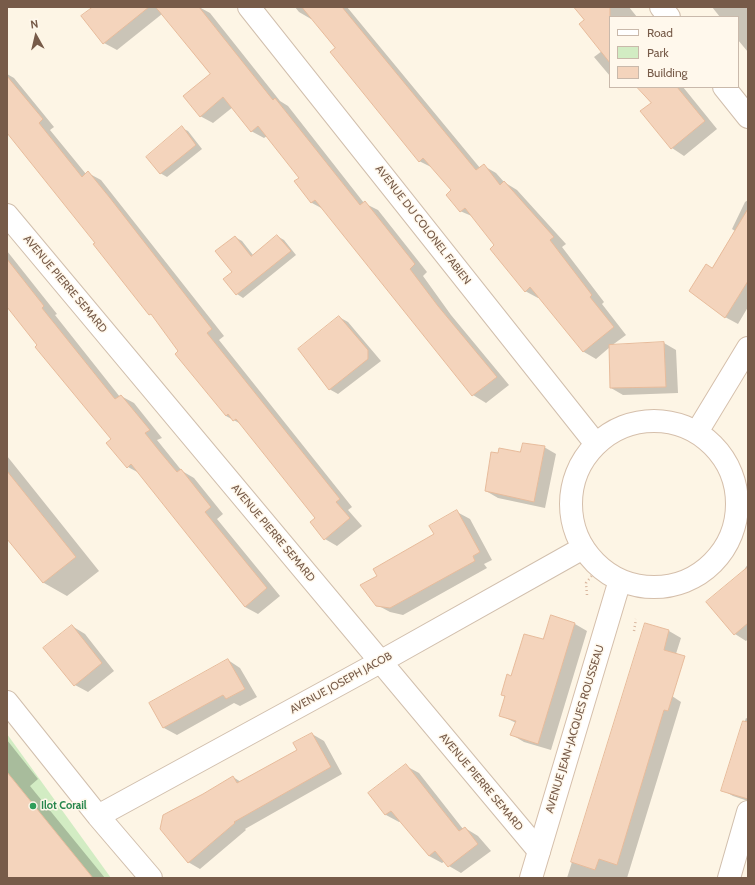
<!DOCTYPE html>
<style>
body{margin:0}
#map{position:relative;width:755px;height:885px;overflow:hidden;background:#fdf5e5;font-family:Cabin,sans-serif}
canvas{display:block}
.frame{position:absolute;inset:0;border:8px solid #775b49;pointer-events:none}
.legend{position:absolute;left:609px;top:16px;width:130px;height:72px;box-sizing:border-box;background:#fff8ec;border:1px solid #c9b9ab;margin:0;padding:5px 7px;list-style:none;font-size:12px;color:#775b49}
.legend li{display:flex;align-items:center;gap:8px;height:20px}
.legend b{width:20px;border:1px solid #c9b9ab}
.north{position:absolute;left:16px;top:16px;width:40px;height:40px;-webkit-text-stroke:3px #fff8ec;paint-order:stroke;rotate:352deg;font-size:11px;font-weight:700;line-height:16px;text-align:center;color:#775b49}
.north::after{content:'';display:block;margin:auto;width:14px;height:18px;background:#775b49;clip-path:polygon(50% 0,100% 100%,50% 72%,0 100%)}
</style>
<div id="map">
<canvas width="755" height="885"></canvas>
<div class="frame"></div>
<ul class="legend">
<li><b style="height:5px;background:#fff"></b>Road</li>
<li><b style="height:11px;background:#d2ecc3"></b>Park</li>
<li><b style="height:11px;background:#f4d4bc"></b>Building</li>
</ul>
<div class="north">N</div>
</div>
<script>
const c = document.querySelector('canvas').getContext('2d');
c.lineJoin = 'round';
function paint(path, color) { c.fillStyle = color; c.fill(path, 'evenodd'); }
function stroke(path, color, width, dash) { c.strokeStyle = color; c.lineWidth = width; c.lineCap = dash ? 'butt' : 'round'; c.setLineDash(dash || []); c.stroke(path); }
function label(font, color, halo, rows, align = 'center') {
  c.font = font + ' Cabin,sans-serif'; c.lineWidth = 3; c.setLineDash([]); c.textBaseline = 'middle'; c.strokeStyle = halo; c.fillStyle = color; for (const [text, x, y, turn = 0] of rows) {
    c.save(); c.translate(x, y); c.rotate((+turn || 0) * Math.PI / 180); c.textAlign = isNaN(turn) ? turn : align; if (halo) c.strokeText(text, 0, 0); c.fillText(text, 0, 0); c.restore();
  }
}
paint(new Path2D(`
 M7,734l104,144h-104z`), '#d2ecc3');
paint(new Path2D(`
 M95,7h61l6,7 -45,36 -13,-7z
 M195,7h4l11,6 70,88 8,5 76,97 14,7 49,62 -4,4 28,39 58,70 -23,18 -13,-8 -150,-186 -11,-6 -16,-21 4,-4 -33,-42 -3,2 -13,-7 -18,-24 -20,16 -13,-7 12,-42z
 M295,7h52l133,161 4,-2 12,7 8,9 13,8 49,54 -4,3 42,55 -2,2 24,31 -15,11 53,-3 12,7 2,43 -55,2 -12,-7 -1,-41 -14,12 -12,-7 -45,-55 -1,1 -13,-7 -29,-46 -22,-28 -14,-6 -8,-20 -19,-23 -14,-7 -82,-113 -24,-30 -2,1 -12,-7z
 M575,7h54l8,10h-27v59l-16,-19 8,-6 -17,-31z
 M712,7h36v45l-10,-12v-23h-18z
 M7,74l7,4 40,49 -4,3 36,44 2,-1 13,7 123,156 -5,4 133,167 -4,3 14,16 -25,20 -12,-7 -9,-21 -75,-94 -15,-8 -72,-100 -4,-2 -54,-71 -89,-112z
 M639,87h44l34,42 -33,27 -12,-8 -20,-45z
 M182,128l6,3 14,18 -35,28 -7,-4z
 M748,200v107l-10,17 -13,-7 10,-86 -3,-2 13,-27z
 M277,236l7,4 12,15 -53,43 -6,-4 -4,-22 2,-35 7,4 11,14z
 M7,251l50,63 -2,1 65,82 1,-1 13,7 28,35 -5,2 25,31 12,7 29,36 -6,5 63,77 -22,18 -13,-7 -104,-133 -13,-7 -16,-28 -105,-134z
 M339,317l9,5 33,39 -43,33 -9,-5z
 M544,447l12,7 -11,54 -47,-10 -12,-7 13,-37 22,-1z
 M7,456l92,115 -32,25 -23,-13 -37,-46z
 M457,512l13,7 22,41 -8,4 3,4 -84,47 -13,-3 -13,-7 1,-29 57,-41z
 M748,564v75l-2,2 -11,-7 -28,-32 34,-28z
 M575,624l12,7 -36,119 -27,-8 -12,-7 4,-12 -16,-8 6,-18 -4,-2 10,-18 32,-37z
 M646,624l23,7 12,7 -6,19 -35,-13z
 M72,626l13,8 29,37 -26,21 -13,-7z
 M228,660l12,8 17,29 -17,9 -6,-3 -57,32 -13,-7 -13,-25z
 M628,682l41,12 12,8 -54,176h-60z
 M746,718l2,1v82l-15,-5 -11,-6z
 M312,734l12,7 18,33 -97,55 1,1 -46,39 -12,-7 16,-67 29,-18 8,5 57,-31z
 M7,740l31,39 -8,7 75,92h-98z
 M406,766l13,7 44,56 2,-1 13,8 13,15 -30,22 -12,-7 -4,-5 -3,2 -13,-7 -28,-35 -2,1 -13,-7 -17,-22z`), '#0003');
const building = new Path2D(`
 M93,7h56l-46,37 -22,-28z
 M156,7h43l74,93 2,-2 85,107 5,-4 50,63 -5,5 28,37 59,71 -25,19 -157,-196 -4,3 -17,-22 5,-3 -41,-52 -7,6 -28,-35 -23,20 -17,-21 27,-22z
 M302,7h40l134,163 8,-6 16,21 4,-4 50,56 -4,3 42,55 -2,2 24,30 -31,25 -53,-65 -5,5 -35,-43 4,-4 -29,-37 -5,4 -14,-17 5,-5 -28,-32 -4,4 -89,-110 5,-4z
 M574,7h36v56l-31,-39 5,-4z
 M7,76l36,43 -4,4 43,54 6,-6 22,27 102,131 -5,4 133,166 -4,3 14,16 -26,22 -14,-18 5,-4 -79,-99 -3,2 -5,-7 -2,2 -51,-62 3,-3 -27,-37 -2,1 -56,-71 2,-1 -88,-110z
 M637,87h40l28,34 -34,28 -31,-38 11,-8z
 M182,126l14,19 -36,29 -14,-17z
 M748,209v72l-23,37 -36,-27 17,-27 6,4z
 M277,235l14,16 -55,44 -13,-16 9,-7 -17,-21 20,-15 16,20z
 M7,259l37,47 -2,2 73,91 6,-4 29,35 -5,3 16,20 16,19 4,-3 30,38 -6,5 62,76 -22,19 -114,-143 -4,4 -21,-25 5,-4 -76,-92 2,-2 -30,-38z
 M339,316l29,34v9l-39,31 -31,-41z
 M664,342l2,45 -56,1 -1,-43z
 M523,443l22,3 -11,56 -49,-11 6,-39 7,1 1,-5 21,4z
 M7,471l69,86 -33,26 -36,-44z
 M457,510l23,42 -7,4 2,5 -85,47 -14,-2 -16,-21 17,-9 -4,-7 61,-35 -5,-8z
 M748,567v56l-14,12 -28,-33z
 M551,615l24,8 -37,121 -28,-9 6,-14 -17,-5 6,-20 -4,-1 6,-21 4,2 13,-42 19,5z
 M645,623l24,7 -5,20 21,6 -17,55 -4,-1 -47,155 -18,-6 -4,11 -24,-8z
 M72,625l30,38 -28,23 -31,-38z
 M228,659l17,30 -19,10 -3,-4 -60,33 -14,-25z
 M743,721l5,1v77l-27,-8z
 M312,733l19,34 -97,55 1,1 -47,40 -28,-34 3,-14 40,-21 30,-18 4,7 60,-33 -4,-7z
 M406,764l53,67 6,-4 13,17 -30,23 -13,-16 -6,5 -38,-45 -6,4 -17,-22z
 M7,772l86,106h-86z`);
paint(building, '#f4d4bc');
stroke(building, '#e7bb9b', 1);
const street = new Path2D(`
 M249,7l347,437
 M661,7l8,10
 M724,87l24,30
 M7,215l532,636
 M7,702l91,114 53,62
 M98,816l282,-154 203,-114
 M729,878l19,-66`);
const secondary = new Path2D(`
 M571 504a83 83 0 1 1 166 0a83 83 0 1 1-166 0Z
 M697,432l51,-84
 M531,878l89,-298`);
stroke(street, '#d1bfad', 24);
stroke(secondary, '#d5bfab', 24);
stroke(new Path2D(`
 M587,595l-1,-12 8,-10
 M634,631l2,-12`), '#d9b79f', 2.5, [1, 3]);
stroke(street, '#fff', 22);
stroke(secondary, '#fff', 22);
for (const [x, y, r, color] of [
 [33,806,4,"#2e9e5b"]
]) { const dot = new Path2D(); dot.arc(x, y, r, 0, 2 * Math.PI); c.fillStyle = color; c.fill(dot); stroke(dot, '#fff8ec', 1.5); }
label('11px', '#775b49', '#fff8ec', [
 ["AVENUE DU COLONEL FABIEN",423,225,52],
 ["AVENUE PIERRE SEMARD",65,284,50],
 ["AVENUE PIERRE SEMARD",273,533,50],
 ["AVENUE JOSEPH JACOB",341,683,-29],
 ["AVENUE JEAN-JACQUES ROUSSEAU",575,729,-73],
 ["AVENUE PIERRE SEMARD",481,782,50]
]);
label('bold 11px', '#27864d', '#fff8ec', [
 ["Ilot Corail",41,806]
], 'left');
</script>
